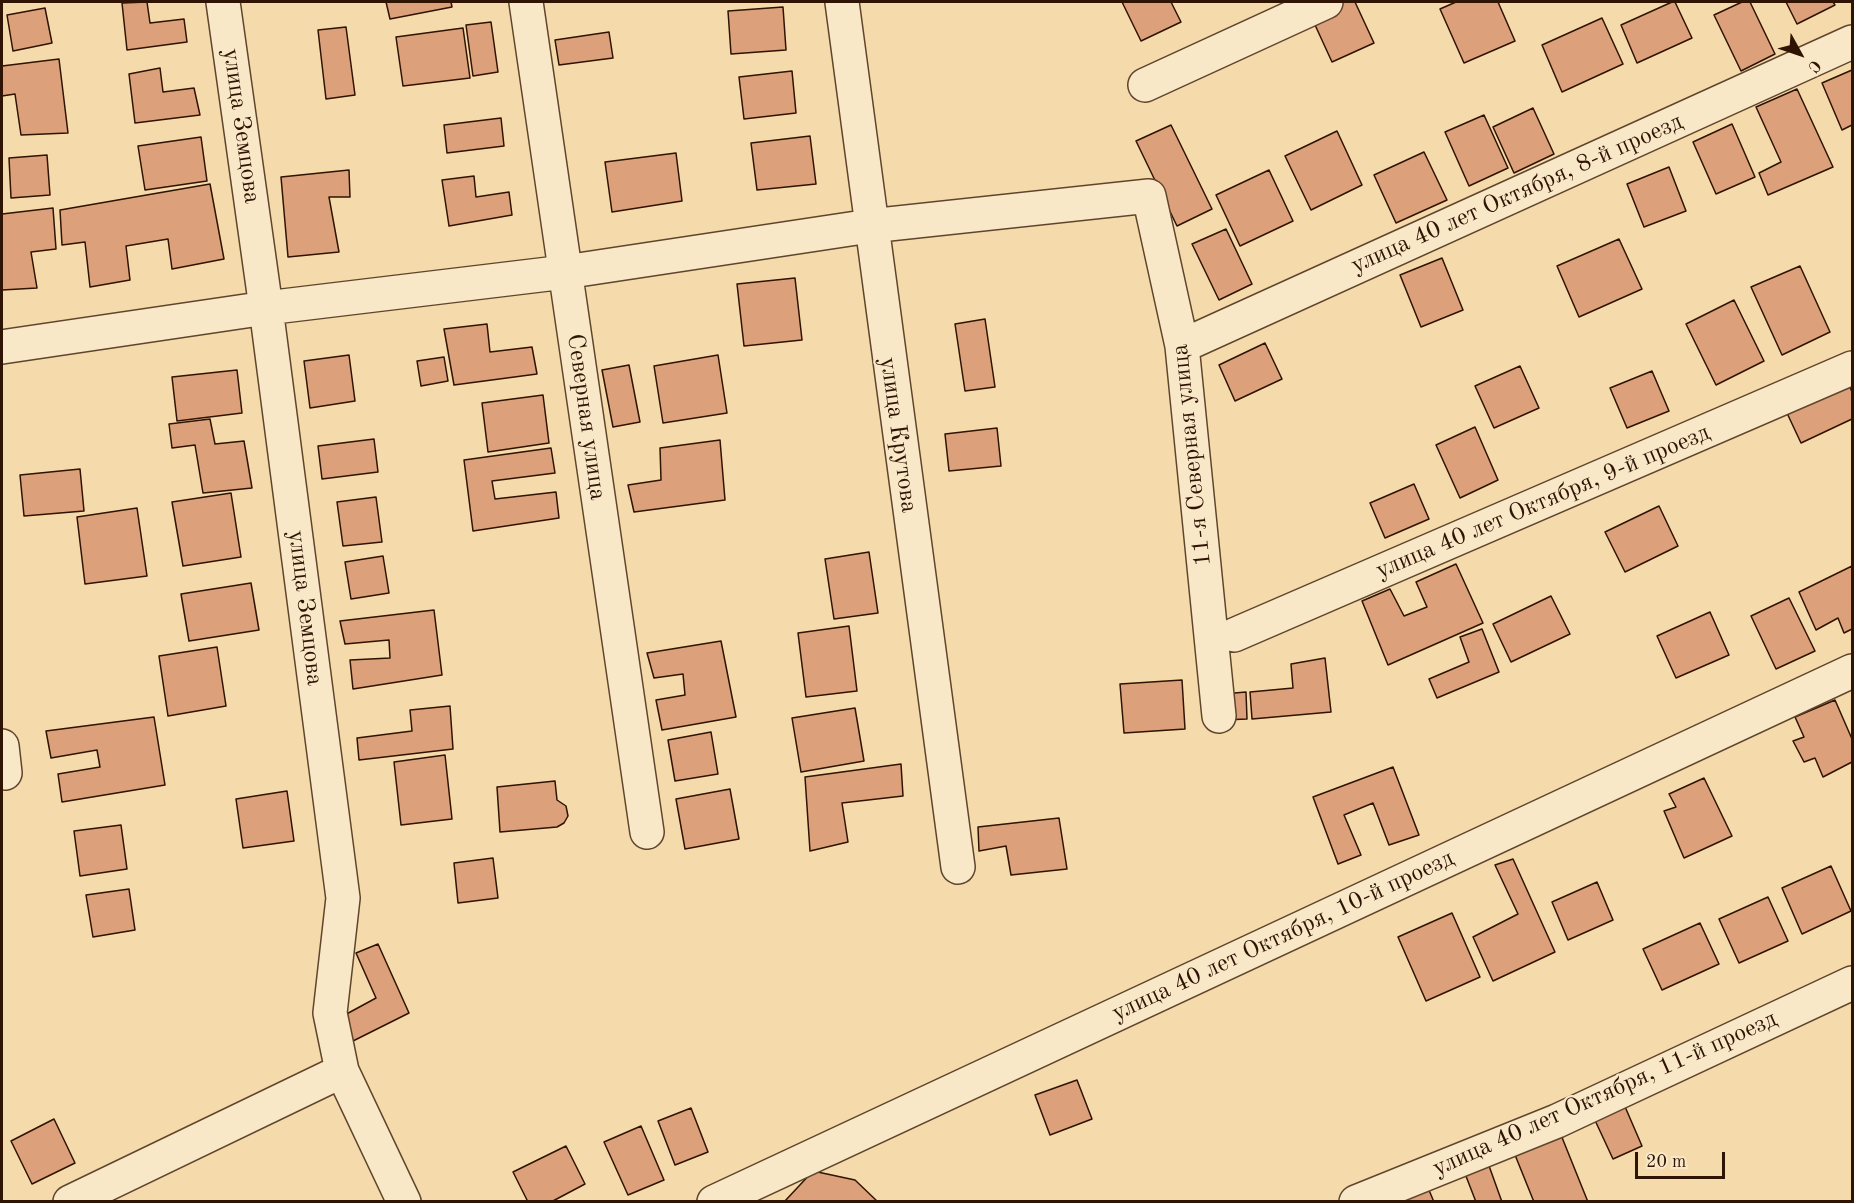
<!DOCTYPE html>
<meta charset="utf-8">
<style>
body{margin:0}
#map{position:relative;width:1854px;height:1203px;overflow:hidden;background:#f5dbab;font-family:"Old Standard TT",serif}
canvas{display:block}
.frame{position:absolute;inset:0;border:3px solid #2f1303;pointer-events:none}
.north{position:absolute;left:1770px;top:24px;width:60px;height:60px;-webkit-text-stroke:4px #f8e8c8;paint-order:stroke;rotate:130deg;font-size:16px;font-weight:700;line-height:24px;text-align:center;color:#2f1303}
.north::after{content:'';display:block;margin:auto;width:21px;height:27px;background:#2f1303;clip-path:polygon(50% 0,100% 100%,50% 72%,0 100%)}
.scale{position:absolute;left:1635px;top:1152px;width:90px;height:27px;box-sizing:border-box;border:3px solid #2f1303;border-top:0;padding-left:8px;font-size:18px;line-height:21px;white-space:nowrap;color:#2f1303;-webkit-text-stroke:4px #f8e8c8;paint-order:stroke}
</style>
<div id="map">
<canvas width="1854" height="1203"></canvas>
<div class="frame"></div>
<div class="north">С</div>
<div class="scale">20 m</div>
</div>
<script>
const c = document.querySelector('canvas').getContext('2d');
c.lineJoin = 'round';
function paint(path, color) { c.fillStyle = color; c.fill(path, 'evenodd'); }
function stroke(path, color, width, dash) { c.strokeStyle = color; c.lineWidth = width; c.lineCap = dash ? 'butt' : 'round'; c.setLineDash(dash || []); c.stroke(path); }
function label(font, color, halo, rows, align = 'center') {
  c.font = font + ' "Old Standard TT",serif'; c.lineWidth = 4.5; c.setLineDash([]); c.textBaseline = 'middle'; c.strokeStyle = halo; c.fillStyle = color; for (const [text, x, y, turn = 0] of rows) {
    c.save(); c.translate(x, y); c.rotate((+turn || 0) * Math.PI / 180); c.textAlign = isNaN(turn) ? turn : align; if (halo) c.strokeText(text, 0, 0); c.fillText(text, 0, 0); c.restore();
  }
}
const building = new Path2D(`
 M147,2l3,21 34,-4 3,23 -60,8 -5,-47z
 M386,2h65l1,5 -62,12z
 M1122,2h49l10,20 -40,19z
 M1337,2h18l19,41 -42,19 -22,-48z
 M1456,2h42l17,39 -51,22 -24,-54z
 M1672,2h3l17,36 -55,25 -16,-38z
 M1742,2h8l25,52 -34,17 -27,-56z
 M1786,2h47l2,3 -38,19z
 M783,7l3,43 -55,4 -3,-43z
 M45,8l7,35 -39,8 -6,-36z
 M1602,18l21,46 -61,28 -20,-47z
 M491,22l7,50 -25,4 -7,-51z
 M346,27l9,68 -29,4 -8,-69z
 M463,28l7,50 -67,8 -7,-49z
 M609,32l4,26 -54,7 -4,-25z
 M59,59l9,74 -47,2 -6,-41 -13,2v-30z
 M160,68l3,24 31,-4 6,27 -65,8 -6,-49z
 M1852,70v55l-10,5 -20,-47z
 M792,71l4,42 -52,6 -5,-42z
 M1797,89l36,78 -65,28 -9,-22 22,-11 -25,-55z
 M1533,108l21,46 -40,19 -21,-46z
 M1484,115l24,53 -39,18 -24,-54z
 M501,118l3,28 -57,7 -3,-28z
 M1732,124l23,53 -39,17 -23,-52z
 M1171,125l41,84 -35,17 -41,-85z
 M1337,131l25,54 -51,25 -26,-54z
 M810,136l6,48 -59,6 -6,-47z
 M201,137l6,44 -62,9 -7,-44z
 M1424,152l23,48 -51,23 -22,-48z
 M676,153l6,48 -70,11 -7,-50z
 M47,155l3,40 -39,3 -2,-40z
 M1669,167l17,44 -42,16 -17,-43z
 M349,170l1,27h-21l10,55 -51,5 -7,-80z
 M1269,170l24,51 -53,25 -24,-51z
 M474,176l2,21 33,-5 3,23 -63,11 -7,-46z
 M210,184l14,75 -52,10 -4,-30 -42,7 4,34 -40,7 -5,-45 -23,3 -2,-35z
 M53,208l3,41 -25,3 6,36 -35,2v-76z
 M1226,229l26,55 -33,16 -27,-56z
 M1619,239l23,50 -63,28 -22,-51z
 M1442,258l21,52 -42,17 -21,-52z
 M1800,266l30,66 -48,23 -31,-68z
 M795,278l7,62 -58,6 -7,-62z
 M1734,300l30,61 -48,24 -30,-61z
 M985,319l10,68 -30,4 -10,-67z
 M487,324l3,28 42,-5 5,27 -83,11 -10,-56z
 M1265,343l17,36 -47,22 -16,-36z
 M349,355l6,46 -45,7 -6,-47z
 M718,355l9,58 -64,10 -9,-57z
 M444,357l4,24 -27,5 -4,-25z
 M629,365l11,57 -27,5 -11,-57z
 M1520,366l19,42 -45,20 -19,-42z
 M237,370l5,43 -65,8 -5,-44z
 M1652,371l17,40 -42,17 -17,-40z
 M1848,382l4,10v27l-51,24 -15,-32z
 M543,395l6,48 -61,9 -6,-49z
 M210,419l5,25 29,-3 8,47 -49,5 -8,-48 -23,3 -3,-24z
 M1475,427l23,53 -38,18 -24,-53z
 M997,428l4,38 -52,5 -4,-37z
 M374,439l4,33 -56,7 -4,-33z
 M720,440l5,60 -91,12 -6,-27 33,-5 -1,-32z
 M551,448l4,25 -63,8 3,18 61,-7 3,26 -86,13 -9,-71z
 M80,469l4,42 -60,5 -4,-41z
 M1414,484l15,35 -44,19 -15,-35z
 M231,493l10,64 -58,9 -11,-64z
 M376,497l6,45 -39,4 -6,-44z
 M1659,506l19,40 -53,26 -20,-40z
 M137,508l10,68 -62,8 -8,-67z
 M869,552l9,61 -44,6 -9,-60z
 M383,556l6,37 -38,6 -6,-37z
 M1456,564l27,59 -95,42 -26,-64 28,-12 14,27 23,-9 -11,-25z
 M1852,566v63l-8,4 -6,-15 -22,12 -17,-38z
 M251,583l8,47 -70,11 -8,-47z
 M1551,596l19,38 -59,28 -18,-38z
 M1789,598l26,53 -39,18 -25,-53z
 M434,610l8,65 -89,14 -3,-29 40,-2 -1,-18 -44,4 -5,-23z
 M1710,612l19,43 -53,23 -19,-42z
 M849,626l8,65 -51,6 -8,-64z
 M1482,629l17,43 -62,26 -8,-19 40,-17 -9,-25z
 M721,641l15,76 -74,13 -6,-30 29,-5 -2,-21 -29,4 -7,-25z
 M217,647l9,59 -58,10 -9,-60z
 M1325,658l6,54 -79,7 -2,-27 43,-4 -2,-24z
 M1182,680l3,49 -61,4 -4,-49z
 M1246,692l1,27 -23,1 -1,-26z
 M1835,700l17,39v23l-29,15 -8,-19 -11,4 -11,-21 11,-4 -9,-20z
 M450,706l3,43 -94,11 -2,-22 55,-7 -2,-21z
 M855,708l9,53 -63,11 -9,-54z
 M154,717l11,68 -103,17 -4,-28 42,-7 -3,-17 -46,8 -5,-27z
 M711,732l7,42 -43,7 -7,-41z
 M445,755l7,64 -51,6 -7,-63z
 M901,764l2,32 -61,7 6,39 -38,9 -5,-74z
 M1393,767l26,68 -30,10 -16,-42 -29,12 17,40 -23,9 -25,-67z
 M1704,778l28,58 -48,22 -20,-47 12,-4 -7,-13z
 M555,781l2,19 9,6 2,10 -4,7 -7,4 -57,5 -3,-45z
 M730,789l9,50 -54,10 -9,-50z
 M287,791l7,50 -51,7 -7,-49z
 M1059,818l8,51 -56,6 -5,-29 -27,5 -1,-24z
 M121,825l6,44 -47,7 -6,-45z
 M493,858l5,40 -40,5 -4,-40z
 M1513,859l42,93 -62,29 -20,-44 45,-23 -23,-49z
 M1831,866l20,45 -49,23 -20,-46z
 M1597,882l16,38 -45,20 -16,-38z
 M129,889l6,41 -42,7 -7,-42z
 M1768,897l20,44 -49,22 -20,-44z
 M1452,913l28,64 -54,24 -28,-64z
 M1700,923l19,41 -57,26 -19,-41z
 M378,944l31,69 -56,28 -12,-24 35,-19 -20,-45z
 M1077,1080l15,39 -42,16 -15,-40z
 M1623,1102l19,44 -29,13 -20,-43z
 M691,1108l17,44 -33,13 -17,-44z
 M54,1119l21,44 -43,21 -21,-43z
 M1557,1125l31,77h-54l-23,-57z
 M641,1126l23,54 -36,15 -24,-53z
 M566,1146l19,38 -34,18h-23l-15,-30z
 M1488,1163l14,39h-26l-12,-31z
 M813,1171l42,9 23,22h-94z
 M1426,1183l8,19h-54z`);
paint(building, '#dca07a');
stroke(building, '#2f1303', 1.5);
const minor = new Path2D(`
 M223,2l43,306 77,590 -13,115 12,58 62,131
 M526,2l121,830
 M842,2l116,865
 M1145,85l181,-83
 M1182,346l670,-304
 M2,347l264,-39 299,-36 305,-46 279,-30 33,150 37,370
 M1234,635l618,-267
 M2,746l3,27
 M70,1202l272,-131
 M714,1202l1138,-531
 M1356,1202l201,-81 295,-138`);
stroke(minor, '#60452d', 36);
stroke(minor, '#f8e8c8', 33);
label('24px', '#2f1303', '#f8e8c8', [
 ["улица Земцова",241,126,82],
 ["улица 40 лет Октября, 8-й проезд",1517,194,-24],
 ["Северная улица",586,417,82],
 ["улица Крутова",898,435,82],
 ["11-я Северная улица",1192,455,-96],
 ["улица 40 лет Октября, 9-й проезд",1543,502,-23],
 ["улица Земцова",305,608,83],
 ["улица 40 лет Октября, 10-й проезд",1283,936,-25],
 ["улица 40 лет Октября, 11-й проезд",1605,1094,-24]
]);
</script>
